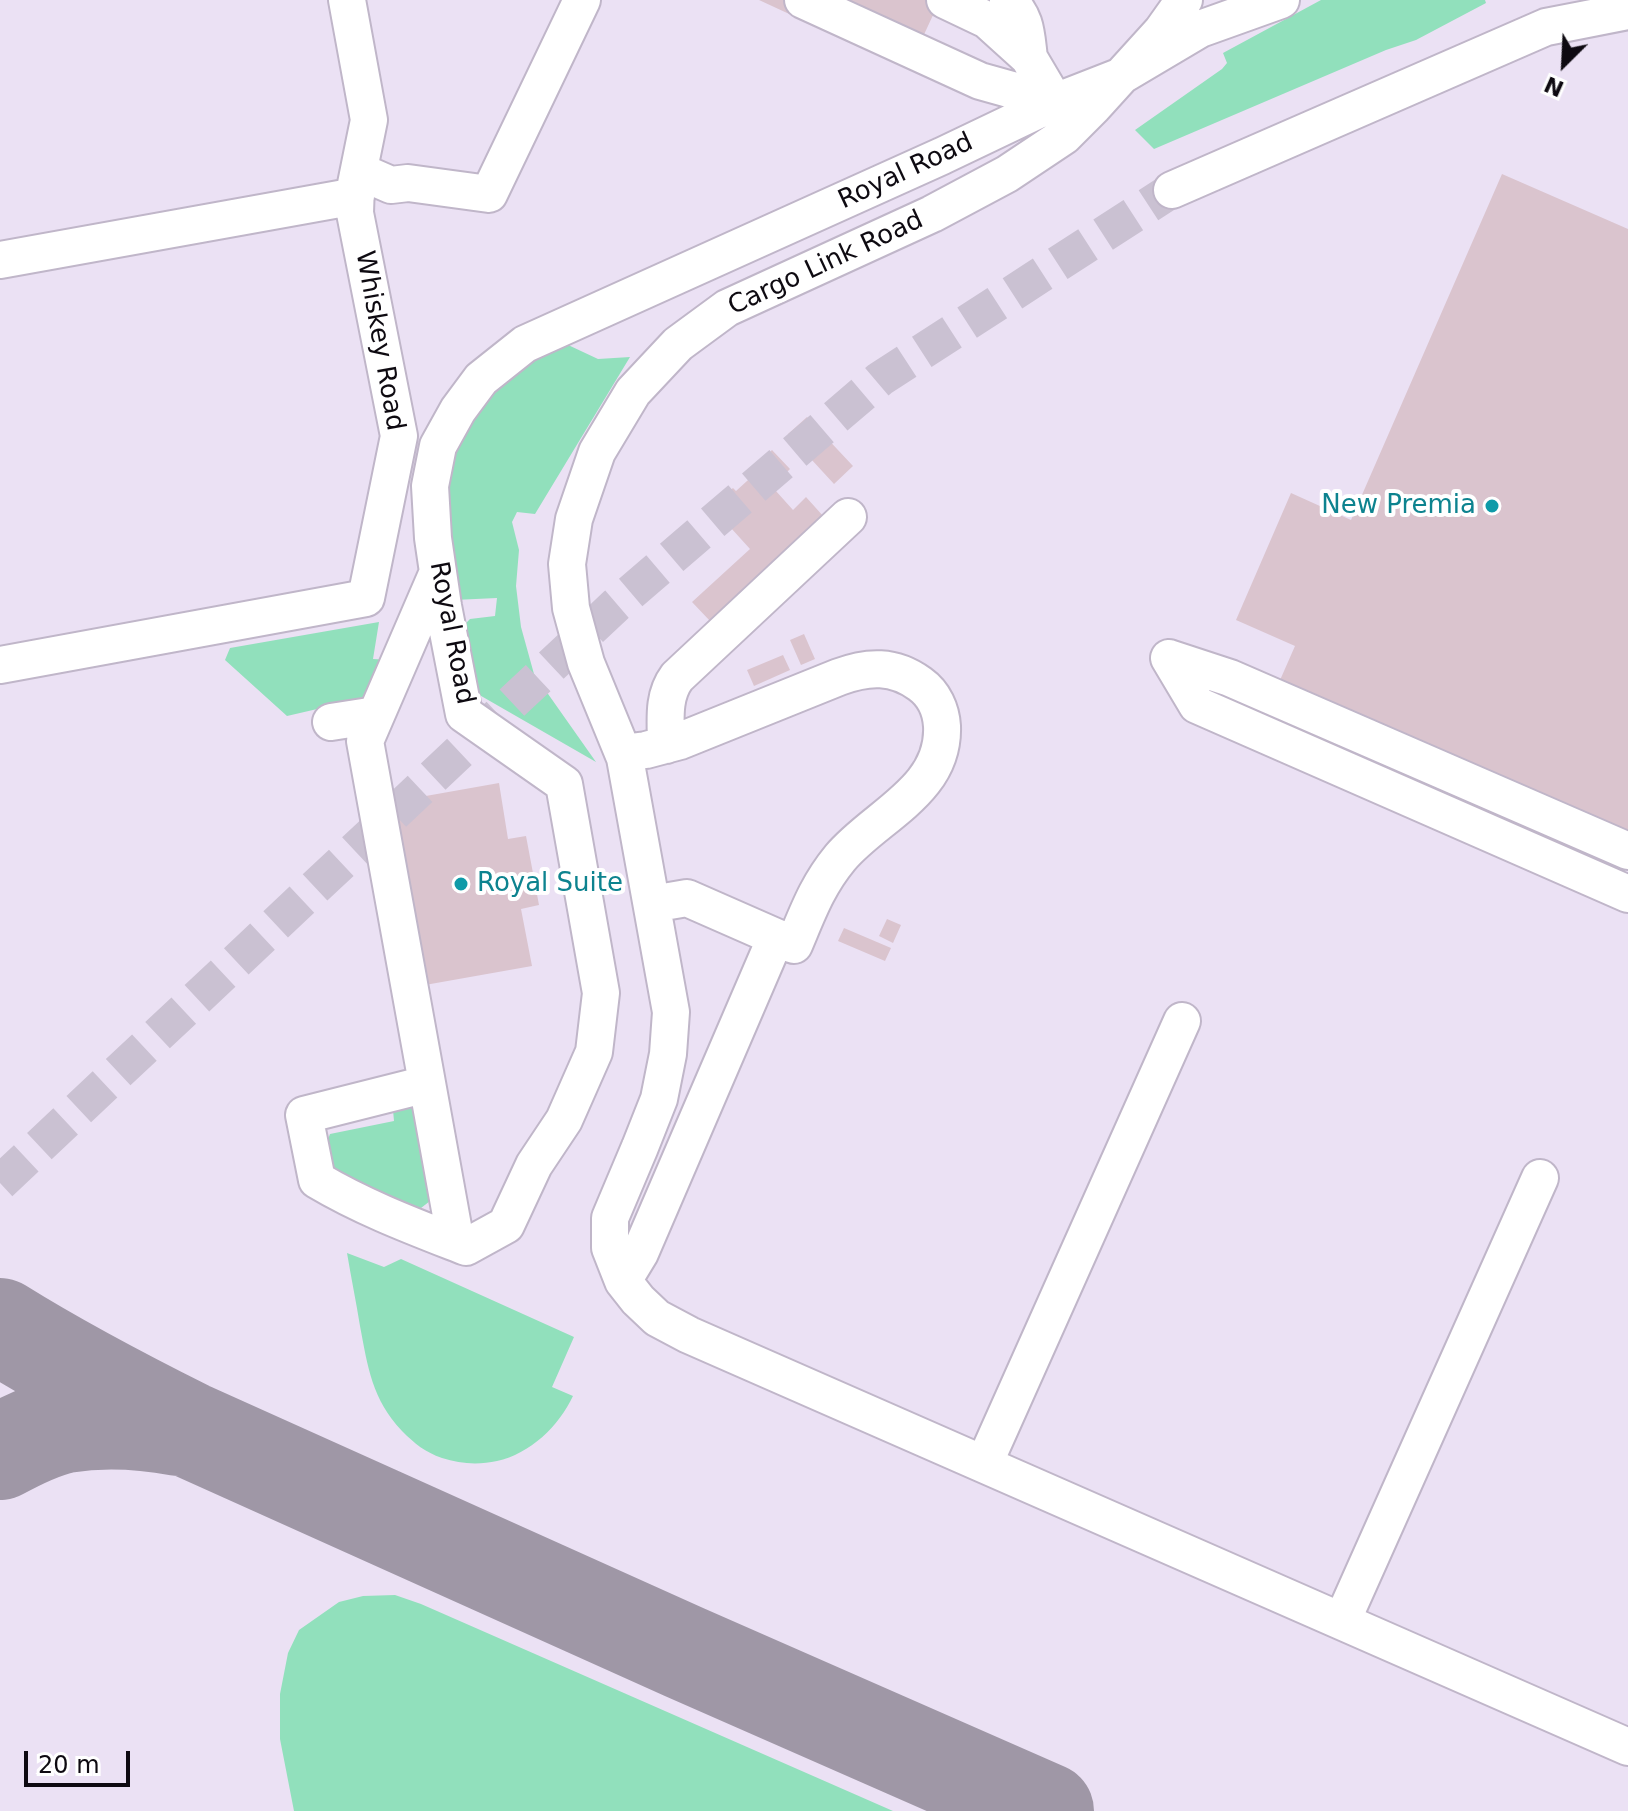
<!DOCTYPE html>
<style>
body{margin:0}
#map{position:relative;width:1628px;height:1811px;overflow:hidden;background:#ebe1f4;font-family:"DejaVu Sans",sans-serif}
canvas{display:block}
.north{position:absolute;left:1524px;top:24px;width:80px;height:80px;-webkit-text-stroke:6px #fff;paint-order:stroke;rotate:204deg;font-size:22px;font-weight:700;line-height:32px;text-align:center;color:#0e0a11}
.north::after{content:'';display:block;margin:auto;width:28px;height:36px;background:#0e0a11;clip-path:polygon(50% 0,100% 100%,50% 72%,0 100%)}
.scale{position:absolute;left:24px;top:1751px;width:106px;height:36px;box-sizing:border-box;border:4px solid #0e0a11;border-top:0;padding-left:10px;font-size:24px;line-height:28px;white-space:nowrap;color:#0e0a11;-webkit-text-stroke:6px #fff;paint-order:stroke}
</style>
<div id="map">
<canvas width="1628" height="1811"></canvas>
<div class="north">N</div>
<div class="scale">20 m</div>
</div>
<script>
const c = document.querySelector('canvas').getContext('2d');
c.lineJoin = 'round';
function paint(path, color) { c.fillStyle = color; c.fill(path, 'evenodd'); }
function stroke(path, color, width, dash) { c.strokeStyle = color; c.lineWidth = width; c.lineCap = dash ? 'butt' : 'round'; c.setLineDash(dash || []); c.stroke(path); }
function label(font, color, halo, rows, align = 'center') {
  c.font = font + ' "DejaVu Sans",sans-serif'; c.lineWidth = 8; c.setLineDash([]); c.textBaseline = 'middle'; c.strokeStyle = halo; c.fillStyle = color; for (const [text, x, y, turn = 0] of rows) {
    c.save(); c.translate(x, y); c.rotate((+turn || 0) * Math.PI / 180); c.textAlign = isNaN(turn) ? turn : align; if (halo) c.strokeText(text, 0, 0); c.fillText(text, 0, 0); c.restore();
  }
}
paint(new Path2D(`
 M1321,0h164l1,3 -70,37 -30,10 -232,99 -19,-19 87,-61 5,-6 -4,-10z
 M566,344l32,15 32,-2 -95,157 -18,-2 -5,10 7,28 -3,36 5,41 13,47 62,88 -127,-73 -13,-56 14,-14 25,-3 2,-18 -43,2 -11,-114 7,-23 16,-36 23,-35 30,-24z
 M379,622l-6,37 17,1 -21,37 -82,19 -62,-56 5,-12z
 M423,1106l13,81 -6,14 -9,7 -11,-1c-13,-5 -65,-24 -71,-31 -10,-9 -14,-30 -9,-42l64,-13 -1,-11z
 M347,1253l37,14 17,-8 173,78 -22,50 21,9c-14,30 -43,58 -76,65 -18,4 -37,3 -55,-3 -17,-6 -27,-14 -40,-27 -30,-32 -34,-63 -42,-105 -4,-25 -9,-49 -13,-73z
 M395,1595l26,9 472,207h-599l-14,-72v-45l8,-41 11,-23 40,-28 24,-6z`), '#91e0bc');
stroke(new Path2D(`
 M0,1326c61,38 124,71 188,103l496,223 362,159
 M0,1452c20,-11 42,-22 65,-27 38,-6 76,-4 114,3`), '#9f97a6', 96);
paint(new Path2D(`
 M759,0h181l-32,69z
 M1502,174l126,55v611l-351,-153 18,-41 -59,-26 55,-127 60,27z
 M807,417l46,49 -19,18 -46,-50z
 M772,450l18,19 -16,16 -18,-19z
 M758,471l35,39 13,-13 18,20 -114,104 -18,-19 58,-53 -38,-42 21,-19 3,3z
 M804,634l11,25 -14,6 -11,-25z
 M783,655l7,15 -36,16 -7,-16z
 M499,783l9,56 18,-3 13,69 -18,4 11,57 -107,19 -33,-183z
 M887,919l14,6 -8,18 -14,-7z
 M844,928l47,20 -6,13 -47,-20z`), '#dac4ce');
stroke(new Path2D(`
 M0,1183l616,-578 264,-226 292,-189`), '#cac1d2', 36, [36, 18]);
const minor = new Path2D(`
 M803,0l177,81 75,21
 M945,0l42,20 42,38 26,44 4,13
 M1008,0c19,18 18,34 21,58
 M1184,0l-22,31 -68,75 -30,30 -57,38 -75,40 -205,94 -49,36 -45,48 -36,60 -23,67 -7,45 4,44 15,55 39,95 46,254 -3,42 -9,45 -19,48 -30,71v30l13,33 15,19 19,18 32,17 939,412
 M359,171l32,14 17,-2 81,11 93,-194
 M1172,190l374,-163 82,-16
 M0,260l356,-64
 M438,572l-73,169 91,502
 M1169,658l28,47 431,189
 M1169,658l61,20 398,173
 M0,665l366,-67 33,-162 -44,-223 1,-29 13,-64 -22,-120
 M331,722l45,-7
 M666,745c0,-23 -4,-48 11,-68l171,-160
 M623,753l23,-3 34,-9 159,-64c29,-11 55,-12 81,7 14,10 21,26 22,42 3,65 -67,90 -102,132 -23,28 -32,54 -46,87l-107,-47 -35,6
 M427,1084l-123,31 13,65c47,28 98,47 149,67l40,-22 28,-60 30,-45 30,-68 7,-59 -37,-209 -100,-70 -21,-108 -10,-68 -3,-52 8,-40 20,-36 23,-31 44,-35 417,-188 113,-54 64,-25 81,-48 81,-29
 M623,1281l17,-28 136,-316
 M984,1464l198,-443
 M1342,1621l198,-443`);
stroke(minor, '#c0b6c9', 40);
stroke(minor, '#fff', 36);
for (const [x, y, r, color] of [
 [1492,506,8,"#0f9aa8"],
 [461,884,8,"#0f9aa8"]
]) { const dot = new Path2D(); dot.arc(x, y, r, 0, 2 * Math.PI); c.fillStyle = color; c.fill(dot); stroke(dot, '#fff', 3); }
label('26px', '#0e0a11', '#fff', [
 ["Royal Road",906,172,-25],
 ["Cargo Link Road",826,264,-25],
 ["Whiskey Road",379,341,80],
 ["Royal Road",451,633,79]
]);
label('26px', '#0d838f', '#fff', [
 ["New Premia",1476,506],
 ["Royal Suite",477,884,"left"]
], 'right');
</script>
